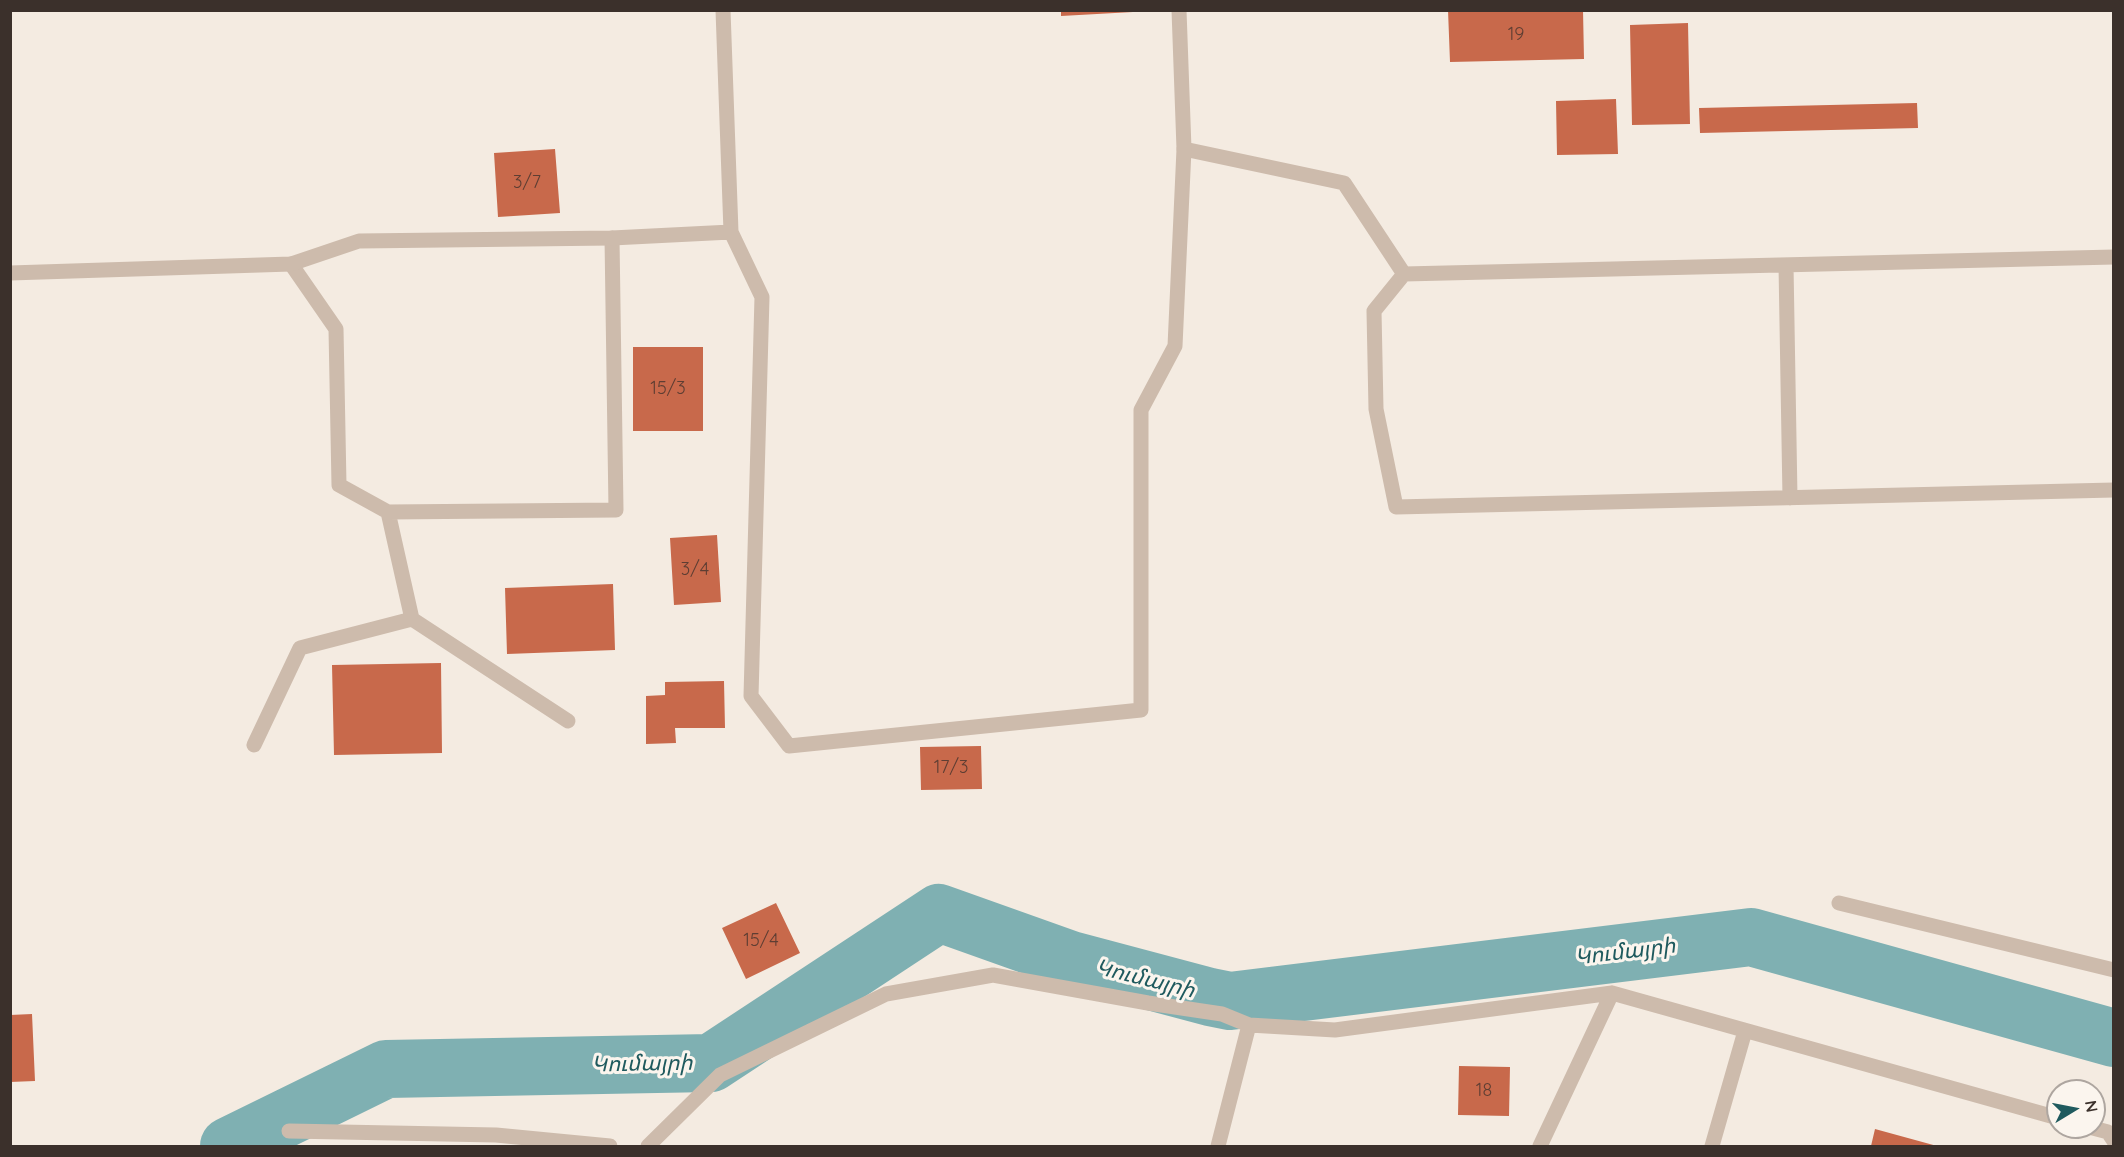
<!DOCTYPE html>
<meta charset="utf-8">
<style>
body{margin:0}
#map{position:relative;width:2124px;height:1157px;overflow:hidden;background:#f4ebe1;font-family:Quicksand,sans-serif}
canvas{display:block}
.frame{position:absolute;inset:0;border:12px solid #3b302b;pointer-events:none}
.north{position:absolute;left:2046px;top:1079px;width:60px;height:60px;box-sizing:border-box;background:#fbf5ee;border:2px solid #aea6a0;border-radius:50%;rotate:80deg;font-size:16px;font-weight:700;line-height:24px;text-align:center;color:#3b302b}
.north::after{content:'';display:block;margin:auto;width:21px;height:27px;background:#1f5a5e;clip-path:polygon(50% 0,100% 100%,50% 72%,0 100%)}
</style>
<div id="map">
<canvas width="2124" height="1157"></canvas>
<div class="frame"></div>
<div class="north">N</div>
</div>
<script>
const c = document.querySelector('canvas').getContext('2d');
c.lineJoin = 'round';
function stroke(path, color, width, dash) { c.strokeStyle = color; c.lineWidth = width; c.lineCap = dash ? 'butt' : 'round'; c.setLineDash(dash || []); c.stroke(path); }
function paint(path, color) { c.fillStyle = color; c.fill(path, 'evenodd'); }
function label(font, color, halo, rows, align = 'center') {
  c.font = font + ' Quicksand,"Noto Sans Armenian",sans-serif'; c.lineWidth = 6; c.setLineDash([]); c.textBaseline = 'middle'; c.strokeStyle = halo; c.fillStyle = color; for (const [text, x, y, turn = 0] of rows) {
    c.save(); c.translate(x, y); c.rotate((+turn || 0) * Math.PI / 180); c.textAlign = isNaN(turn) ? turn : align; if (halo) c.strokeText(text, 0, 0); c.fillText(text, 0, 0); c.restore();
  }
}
stroke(new Path2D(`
 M229,1146l157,-77 325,-6 228,-150 132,47 139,37 20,4 521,-64 363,101`), '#7fb0b2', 58);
paint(new Path2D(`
 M1061,10h72v2l-72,4z
 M1448,10h135l1,49 -134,3z
 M1688,23l2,101 -58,1 -2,-100z
 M1616,99l2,55 -61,1 -1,-54z
 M1917,103l1,25 -218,5 -1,-25z
 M555,149l5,64 -62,4 -4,-64z
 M633,347h70v84h-70z
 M717,535l4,67 -47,3 -4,-67z
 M613,584l2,66 -108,4 -2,-66z
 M441,663l1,90 -108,2 -2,-90z
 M724,681l1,47h-50l1,15 -30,1v-48l19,-1v-13z
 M981,746l1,43 -61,1 -1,-43z
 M776,903l24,50 -54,26 -24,-51z
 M32,1014l3,67 -25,1v-67z
 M1459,1066l51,1 -1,49 -51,-1z
 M1875,1129l62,17h-66z`), '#c8694b');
stroke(new Path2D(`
 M1184,149l160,34 60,91 710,-17
 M291,264l45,65 3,156 49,27 24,107 156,102
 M1786,265l4,233
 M1404,274l-30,37 2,98 20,98 718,-17
 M388,512l228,-2 -4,-272
 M254,745l46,-97 112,-29`), '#cdbbac', 15);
stroke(new Path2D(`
 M723,10l8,222 31,65 -11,399 38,50 352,-36v-300l34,-64 9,-197 -5,-139
 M10,273l281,-9 68,-23 253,-3 119,-6
 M1839,903l275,67
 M2089,1127l19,5 6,9
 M289,1131l207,4 114,11
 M648,1146l72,-71 166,-81 107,-19 155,28 74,11 27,11 86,5 277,-37 446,125
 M1218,1146l31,-121
 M1540,1146l72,-153
 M1712,1146l33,-115`), '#cdbbac', 15);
label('18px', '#5e3e33', null, [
 ["19",1516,35],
 ["3/7",527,183],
 ["15/3",668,389],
 ["3/4",695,570],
 ["17/3",951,768],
 ["15/4",761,941],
 ["18",1484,1091]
]);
label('italic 22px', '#1f5a5e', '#fbf5ee', [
 ["Կումայրի",1625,952,-7],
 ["Կումայրի",1145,979,14],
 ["Կումայրի",642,1064,-1]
]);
</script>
